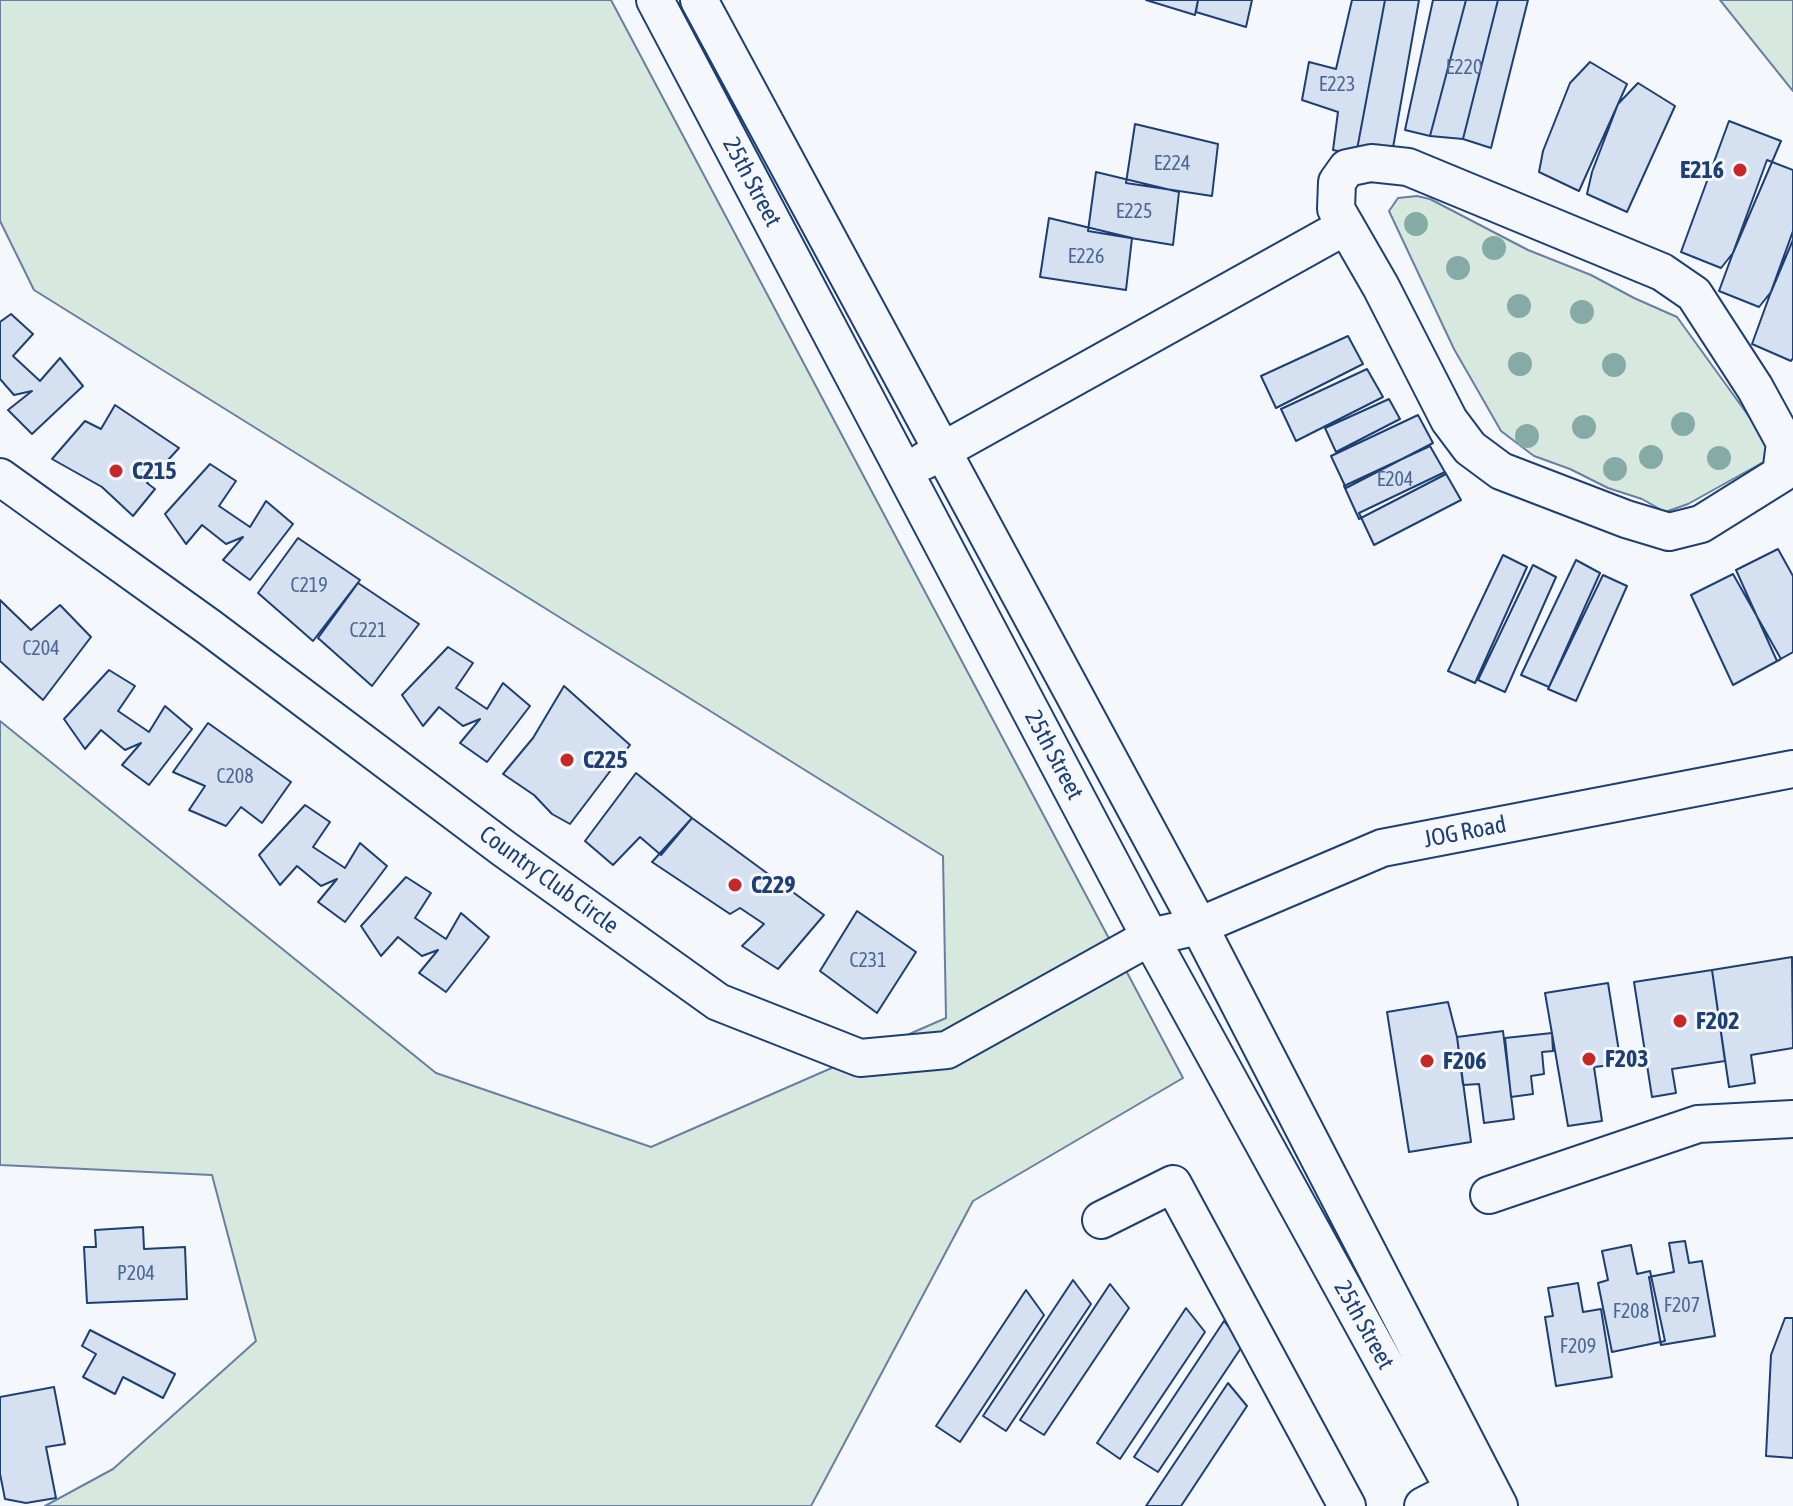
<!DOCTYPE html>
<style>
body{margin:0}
canvas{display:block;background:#f4f7fb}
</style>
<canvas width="1793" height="1506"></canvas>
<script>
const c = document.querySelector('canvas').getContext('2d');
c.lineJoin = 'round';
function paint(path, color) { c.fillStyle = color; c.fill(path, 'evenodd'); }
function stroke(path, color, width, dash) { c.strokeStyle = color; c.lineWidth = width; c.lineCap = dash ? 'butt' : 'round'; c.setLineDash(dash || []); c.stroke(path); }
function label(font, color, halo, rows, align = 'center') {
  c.font = font + ' "Asap Condensed",sans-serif'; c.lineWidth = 6; c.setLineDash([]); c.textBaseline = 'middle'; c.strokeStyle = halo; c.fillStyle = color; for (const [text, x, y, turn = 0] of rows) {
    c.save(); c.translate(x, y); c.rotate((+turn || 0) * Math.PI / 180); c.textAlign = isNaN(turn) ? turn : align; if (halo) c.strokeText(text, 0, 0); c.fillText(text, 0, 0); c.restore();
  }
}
const green = new Path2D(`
 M0,0h611l572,1078 -210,123 -162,305h-766l68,-37 143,-128 -44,-166 -212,-10v-444l436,352 215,74 295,-129 -3,-162 -909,-566 -34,-69z
 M1720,0h73v91z
 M1417,196l13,3 98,51 63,25 43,23 43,19 92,127v15l-81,45 -23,8 -23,-13 -34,-11 -38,-19 -36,-13 -33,-25 -47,-82 -65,-138 9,-13z`);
paint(green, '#d7e8df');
stroke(green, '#687fa3', 2);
const building = new Path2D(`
 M1146,0h52l-3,15z
 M1198,0h54l-6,27 -50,-15z
 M1352,0h33l-29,155 -23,-5 5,-38 -36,-12 7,-38 27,7z
 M1385,0h34l-28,159 -35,-4z
 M1433,0h33l-36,136 -25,-6z
 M1466,0h32l-35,139 -33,-3z
 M1498,0h30l-37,148 -28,-9z
 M1590,62l37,22 -48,107 -40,-19 4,-21 27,-68z
 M1638,83l37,23 -48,106 -40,-18 5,-22 26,-68z
 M1729,121l52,20 -48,112 -12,15 -40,-16z
 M1135,124l83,20 -6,52 -86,-13z
 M1767,160l26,10v70l-22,52 -12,15 -40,-16z
 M1096,172l83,20 -6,53 -85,-14z
 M1049,218l83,20 -6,52 -86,-13z
 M1793,231v127l-2,3 -39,-17z
 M11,314l22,20 -20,22 27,25 20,-23 23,28 -51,48 -24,-24 24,-19 -18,4 -14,-16v-57z
 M1348,336l15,28 -87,44 -15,-32z
 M1367,369l16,28 -87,44 -15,-32z
 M1389,399l11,20 -64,33 -11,-24z
 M115,405l64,43 -32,35 8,6 -22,27 -31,-29 -50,-28 33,-38 16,8z
 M1418,415l15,28 -87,45 -15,-32z
 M1430,446l16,28 -87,45 -15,-33z
 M210,464l26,17 -17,25 31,21 16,-26 27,23 -43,56 -27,-20 20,-23 -17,7 -24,-19 -16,19 -21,-30z
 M1445,472l16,28 -87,45 -15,-32z
 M298,538l62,42 -47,61 -55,-48z
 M1778,549l15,27v76l-16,9 -41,-91z
 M1503,555l24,12 -52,116 -27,-12z
 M1576,560l24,13 -51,114 -28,-12z
 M1533,565l23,12 -51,115 -27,-12z
 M1733,574l48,85 -48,26 -42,-90z
 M1603,575l24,11 -51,115 -28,-12z
 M358,583l61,41 -47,62 -54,-48z
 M0,600l31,30 29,-25 31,32 -48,63 -43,-39z
 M448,647l25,16 -17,25 31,21 16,-26 27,23 -43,56 -27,-19 20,-24 -17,7 -24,-19 -16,19 -21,-31z
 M109,670l26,16 -17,25 31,21 16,-26 27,23 -43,56 -27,-20 19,-22 -16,7 -24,-20 -16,19 -21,-30z
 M564,686l66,59 -60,79 -18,-10 -18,-19 -31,-21 30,-36z
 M208,723l83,59 -29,41 -21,-16 -15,19 -37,-16 16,-24 -32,-14z
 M636,773l56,45 -31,37 -21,-18 -27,28 -28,-24z
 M305,805l25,17 -17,25 32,21 15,-25 27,23 -42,56 -27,-20 19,-23 -16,7 -24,-20 -17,19 -21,-30z
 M692,818l132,97 -46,54 -36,-23 22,-22 -24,-16 -10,6 -78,-52z
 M406,877l25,16 -16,25 31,21 15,-26 28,24 -43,55 -27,-19 19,-23 -16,6 -24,-19 -17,19 -20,-30z
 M857,911l59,41 -39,61 -57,-42z
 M1792,957l1,91 -42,7 4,28 -26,4 -17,-117z
 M1712,970l13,91 -53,8 4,24 -24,4 -18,-115z
 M1608,983l13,81 -27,3 8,54 -34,5 -23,-133z
 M1448,1002l9,35 14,105 -62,10 -22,-140z
 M1503,1031l11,88 -30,4 -5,-39 -16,1 -6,-48z
 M1552,1033l1,18 -11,1 2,22 -13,2 2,18 -22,3 -6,-59z
 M143,1227l1,22 41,-2 2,52 -100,4 -3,-56h12l-1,-17z
 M1685,1241l4,22 13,-2 13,75 -54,9 -12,-68 25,-5 -5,-29z
 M1631,1245l6,29 13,-3 15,70 -53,11 -14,-69 10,-3 -6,-29z
 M1073,1280l18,24 -85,127 -23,-15z
 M1578,1283l5,29 18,-3 11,68 -56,9 -11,-69 8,-1 -5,-28z
 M1110,1284l19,24 -85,127 -24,-15z
 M1026,1290l18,25 -84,127 -24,-16z
 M1186,1308l19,24 -85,127 -23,-16z
 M1785,1318h8v140l-27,-2 5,-101z
 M1224,1321l19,24 -85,127 -24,-15z
 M90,1330l85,44 -12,24 -40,-21 -8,17 -32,-17 13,-23 -14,-8z
 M1228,1383l19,23 -66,100h-35z
 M54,1387l11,57 -19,3 10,51 -30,5 -21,-4 -5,-25v-77z`);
paint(building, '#d5e0f0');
stroke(building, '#1d3f73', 2);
const minor = new Path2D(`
 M655,0l495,937 313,569
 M699,0l500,926 300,580
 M1371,163l37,4 254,105 32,22 61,94 30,55 -4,31 -80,50 -32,8 -43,-13 -125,-48 -31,-23 -21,-28 -68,-133 -45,-78 1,-27 10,-14z
 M924,461l422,-235
 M0,477l209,150 294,221 215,154 142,56 87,-8 203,-113 49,-11 183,-78 411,-79
 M1489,1195l209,-71 95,-5
 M1101,1220l72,-36 174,322
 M1423,1506l31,-16`);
stroke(minor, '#1d3f73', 40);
stroke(minor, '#f4f7fb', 36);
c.fillStyle = '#86aba6';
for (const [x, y] of [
 [1416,224],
 [1494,248],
 [1458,268],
 [1519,306],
 [1582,312],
 [1520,364],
 [1614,365],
 [1683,424],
 [1584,427],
 [1527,436],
 [1651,457],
 [1719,458],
 [1615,469]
]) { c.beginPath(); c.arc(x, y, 12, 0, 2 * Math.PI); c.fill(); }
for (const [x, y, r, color] of [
 [1740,170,8,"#c62828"],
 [116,471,8,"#c62828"],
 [567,760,8,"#c62828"],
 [735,885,8,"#c62828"],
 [1680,1021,8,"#c62828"],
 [1589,1059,8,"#c62828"],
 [1427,1061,8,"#c62828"]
]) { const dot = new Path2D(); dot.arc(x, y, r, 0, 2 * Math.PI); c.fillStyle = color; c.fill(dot); stroke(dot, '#f4f7fb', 3); }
label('20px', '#4b6792', null, [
 ["E220",1464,68],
 ["E223",1337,85],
 ["E224",1172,164],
 ["E225",1134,212],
 ["E226",1086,257],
 ["E204",1395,480],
 ["C219",309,586],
 ["C221",368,631],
 ["C204",41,649],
 ["C208",235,777],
 ["C231",868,961],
 ["P204",136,1274],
 ["F207",1682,1306],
 ["F208",1631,1312],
 ["F209",1578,1347]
]);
label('bold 24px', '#1d3f73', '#f4f7fb', [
 ["E216",1724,170,"right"],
 ["C215",132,471],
 ["C225",583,760],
 ["C229",751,885],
 ["F202",1696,1021],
 ["F203",1605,1059],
 ["F206",1443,1061]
], 'left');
label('24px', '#1d3f73', '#f4f7fb', [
 ["25th Street",752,182,62],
 ["25th Street",1054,755,62],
 ["JOG Road",1465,832,-11],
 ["Country Club Circle",549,880,36],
 ["25th Street",1364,1325,61]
]);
</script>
